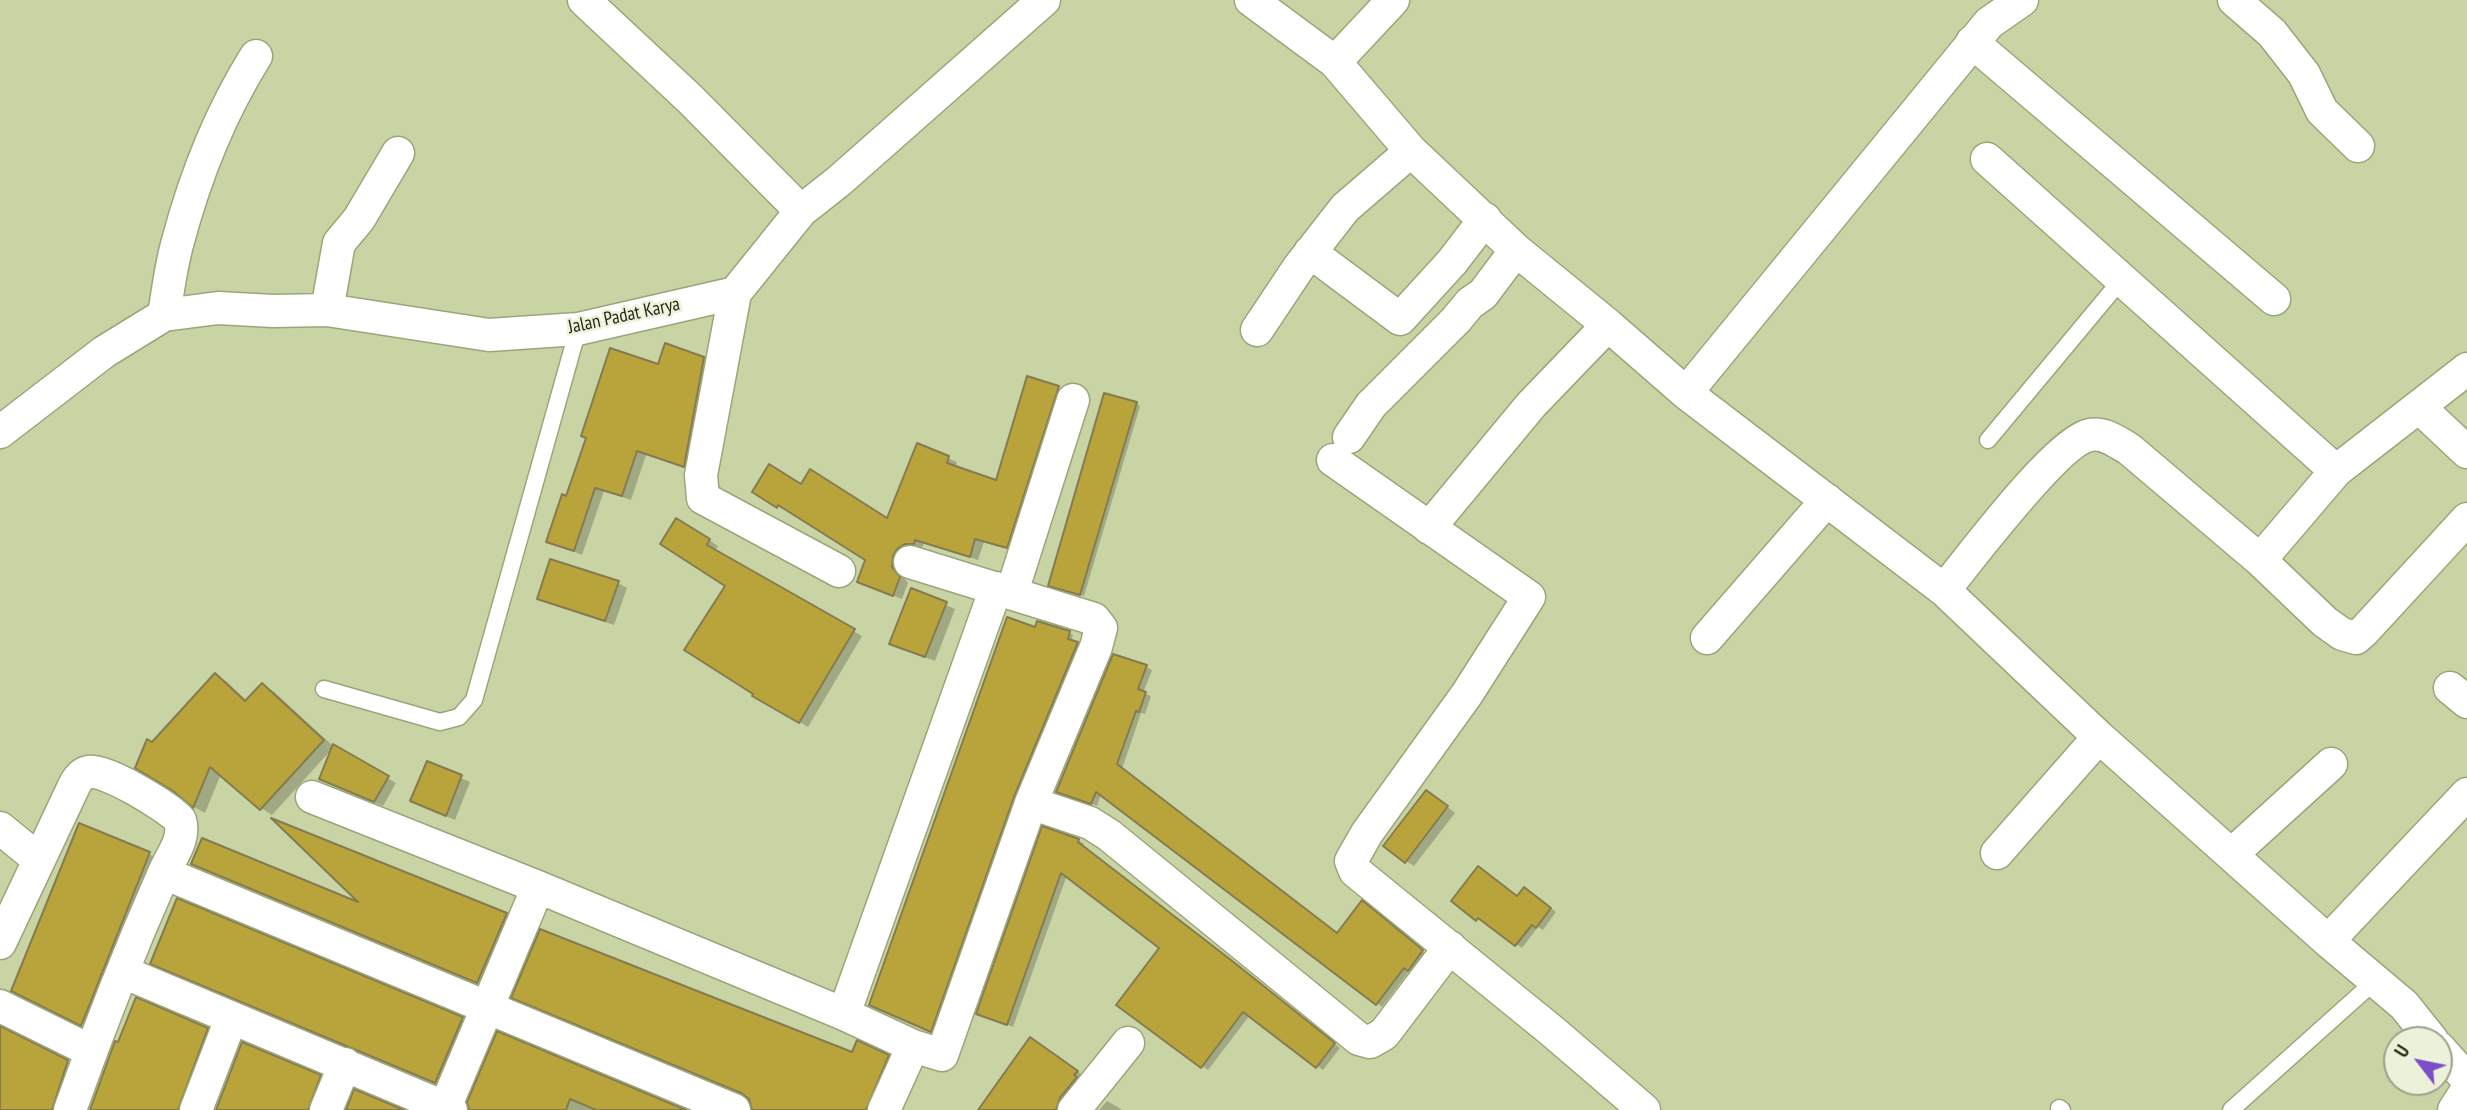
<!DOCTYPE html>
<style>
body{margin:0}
#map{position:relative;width:2467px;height:1110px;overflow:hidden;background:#c9d4a5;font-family:"PT Sans Narrow",sans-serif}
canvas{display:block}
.north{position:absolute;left:2383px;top:1026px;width:70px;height:70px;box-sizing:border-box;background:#ecf1da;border:2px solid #9da18c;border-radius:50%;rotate:302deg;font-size:19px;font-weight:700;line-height:28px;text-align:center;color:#262917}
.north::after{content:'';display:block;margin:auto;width:24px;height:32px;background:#7c4ec7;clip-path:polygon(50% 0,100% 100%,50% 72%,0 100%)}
</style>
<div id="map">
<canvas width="2467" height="1110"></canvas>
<div class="north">U</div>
</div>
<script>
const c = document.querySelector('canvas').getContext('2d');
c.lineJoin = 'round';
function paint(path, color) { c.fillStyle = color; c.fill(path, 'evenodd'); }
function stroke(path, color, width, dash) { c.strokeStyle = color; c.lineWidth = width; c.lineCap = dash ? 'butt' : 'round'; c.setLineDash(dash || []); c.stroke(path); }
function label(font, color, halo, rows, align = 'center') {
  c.font = font + ' "PT Sans Narrow",sans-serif'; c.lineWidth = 5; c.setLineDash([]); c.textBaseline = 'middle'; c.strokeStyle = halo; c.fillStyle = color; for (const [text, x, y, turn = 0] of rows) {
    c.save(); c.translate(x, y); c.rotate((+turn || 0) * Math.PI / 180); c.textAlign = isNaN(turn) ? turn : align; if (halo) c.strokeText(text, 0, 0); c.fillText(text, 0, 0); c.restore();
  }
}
paint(new Path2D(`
 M704,358l9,5 -20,107 -47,-15 -15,45 -27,-9 -22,64 -34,-14 19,-43 92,-131z
 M1058,388l8,4 -51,159 -31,-9 -6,18 -54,-17 -2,5h-8l-14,25 8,10 -6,16 -35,-13v-27l-80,-51 -1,3 -32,-20 47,-5 87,34 30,-74 39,16 -2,6 42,14z
 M1136,403l4,3 -56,190 -30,-9z
 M686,525l32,21 -3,5 147,85 -54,91 -54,-32 -26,-110z
 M618,583l9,5 -13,37 -66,-22 -9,-5z
 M912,590l43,19 -20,52 -35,-13z
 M1036,629l34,4 3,2 -2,7 10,4 -146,387 -60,-26z
 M1146,667l6,3 -9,23 8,3 -6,18 -4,-1 -19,56 216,166 30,-29 60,49 -14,17 -4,-2 -28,37 -281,-213 -4,12 -34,-12z
 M215,675l11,6 21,20 15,-16 11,6 60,55 63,37 -13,23 -54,-23 3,-34 -60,66 -11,-7 -40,-34 -16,39 -11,-6 -20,-17 -22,-46z
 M428,763l42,19 -15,38 -34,-15z
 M1435,797l20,16 -41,53 -8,-5z
 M278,823l232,93 -28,68 -285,-118 169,40z
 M80,825l73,31 -67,170 -73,-36z
 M1078,840l6,4 -1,3 155,118 102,83 -17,22 -73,-55 -42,55 -89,-66 42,-57 -94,-72 -54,152 -35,-14z
 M1530,892l26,20 -13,18 -5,-3 -16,21 -69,-47 65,-4z
 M178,901l288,120 -26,63 -284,-119z
 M0,1028l71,36 -15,46h-56z
 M207,1029l4,2 -29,79h-91z
 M498,1034l184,76h-211z
 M1040,1044l45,33 -19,33h-69z
 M853,1054l39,5 -22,51h-116z
 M320,1077l4,2 -11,31h-96z
 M1107,1101l9,5 6,4h-23z`), '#0003');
const building = new Path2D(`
 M665,343l39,14 -20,110 -47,-16 -15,45 -27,-8 -21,63 -28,-9 16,-48 4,2 20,-58 -5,-2 29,-88 48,16z
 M1027,376l32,10 -52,162 -32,-9 -5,18 -55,-17 -1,4h-9l-7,4 -5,8 -1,11 8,10 -7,19 -36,-14 8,-22 -87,-55 -1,3 -25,-16 17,-28 32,20 9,-15 77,49 30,-75 32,13 -2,7 49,17z
 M1104,393l33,9 -57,193 -32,-9z
 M676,518l34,21 -3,6 148,84 -56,94 -47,-27 1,-2 -69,-44 41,-64 -65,-42z
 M550,559l69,22 -14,40 -68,-22z
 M911,588l36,14 -22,55 -36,-13z
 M1007,617l28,10 2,-6 33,10 -2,8 10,3 -64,155 -83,235 -62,-27z
 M1113,654l34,11 -9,24 8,3 -7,20 -3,-1 -19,53 220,169 25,-33 61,50 -15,21 -4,-3 -28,37 -280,-213 -5,12 -35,-12z
 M215,673l30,28 17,-18 62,57 -64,70 -50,-43 -17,41 -20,-17 -38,-23 12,-29 5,3z
 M333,744l56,32 -15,26 -55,-23z
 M427,761l35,14 -16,41 -36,-15z
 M1426,790l22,16 -43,57 -22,-17z
 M271,818l236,95 -30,70 -286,-119 11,-26 156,64z
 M79,823l71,29 -69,174 -70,-35z
 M1042,826l37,13 -1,3 153,118 104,83 -19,25 -73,-56 -42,56 -85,-63 43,-57 -98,-75 -54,152 -31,-11z
 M1478,866l39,30 7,-9 27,21 -15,20 -4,-3 -17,21 -37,-28 -2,3 -25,-20z
 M177,898l286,119 -28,66 -285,-119z
 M540,929l312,123 5,-12 32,15 -23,55h-114l-3,-11 -8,-6 -230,-95z
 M136,997l72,31 -30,82h-88l25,-69 3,1z
 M0,1026l68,34 -16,50h-52z
 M497,1031l189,79h-90l-26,-11 -4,11h-97l-2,-8z
 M1030,1037l48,34 -4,4 3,2 -17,21 -4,12h-78z
 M242,1042l79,33 -13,35h-92z
 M354,1089l50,21h-58z`);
paint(building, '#b9a43b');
stroke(building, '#857b50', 2);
const service = new Path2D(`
 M1988,440l134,-161
 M324,689l116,33 19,-5 15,-17 104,-371
 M2059,1108l3,2
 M2231,1110l144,-129`);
const minor = new Path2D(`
 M584,0l106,99 111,112
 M1251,0l84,62 76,89 105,99 92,75 78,68 258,197 155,147 229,204 76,64 28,35
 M2234,0l38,33 32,41 18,37 36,35
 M1972,42l302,257
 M1335,62l58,-62
 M1987,159l349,312
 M1310,252l90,67 52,-57 33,-43
 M735,293l-34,182 2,23 136,73
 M327,310l12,-67 20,-24 39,-66
 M164,315c4,-24 7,-50 14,-74 17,-64 43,-129 78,-185
 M1257,330l42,-63 46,-59 66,-57
 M1686,393l303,-370 33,-23
 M2419,407l48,45
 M0,432l104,-80 60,-37 54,-7 55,3 54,-1 162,25 89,-6 157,-36 66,-82 38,-30 205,-181
 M1349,437l22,-32 85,-85 14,-17 13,-9 33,-44
 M1333,460l196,137 -62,97 -100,139 -16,28 4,10 197,160 92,79
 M1429,528l102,-123 77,-80
 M2260,560l76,-89 131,-102
 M1944,590c25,-30 113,-149 146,-155 14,-3 27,7 39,14l131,111 65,62 17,12 14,4 8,-7 103,-112
 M1012,592l61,-192
 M1707,638l120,-138
 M2450,688l17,14
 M312,797l226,90 306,127 69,32 29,9 89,-252 65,-156 5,-19 -7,-9 -184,-57
 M1031,803l59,20 19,12 250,204 11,3 14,-8 66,-87
 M0,828l38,31
 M1997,853l102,-116
 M2232,854l99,-90
 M164,873l570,237
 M2328,941l139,-147
 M0,943l73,-155c3,-6 7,-14 15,-16 17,-4 80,35 92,48 6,20 -10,37 -17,55 -34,77 -65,156 -93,235
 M123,972l328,138
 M0,1006l91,45
 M844,1014l152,-426
 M2439,1048l28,31
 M196,1110l35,-91
 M326,1110l19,-46
 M444,1110l94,-223
 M884,1110l29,-64
 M1074,1110l54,-67
 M2454,1110l13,-20`);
stroke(service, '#9ca579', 19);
stroke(minor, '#9ca579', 35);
stroke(service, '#fff', 16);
stroke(minor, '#fff', 32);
label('19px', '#262917', '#ecf1da', [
 ["Jalan Padat Karya",624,316,-12]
]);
</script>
